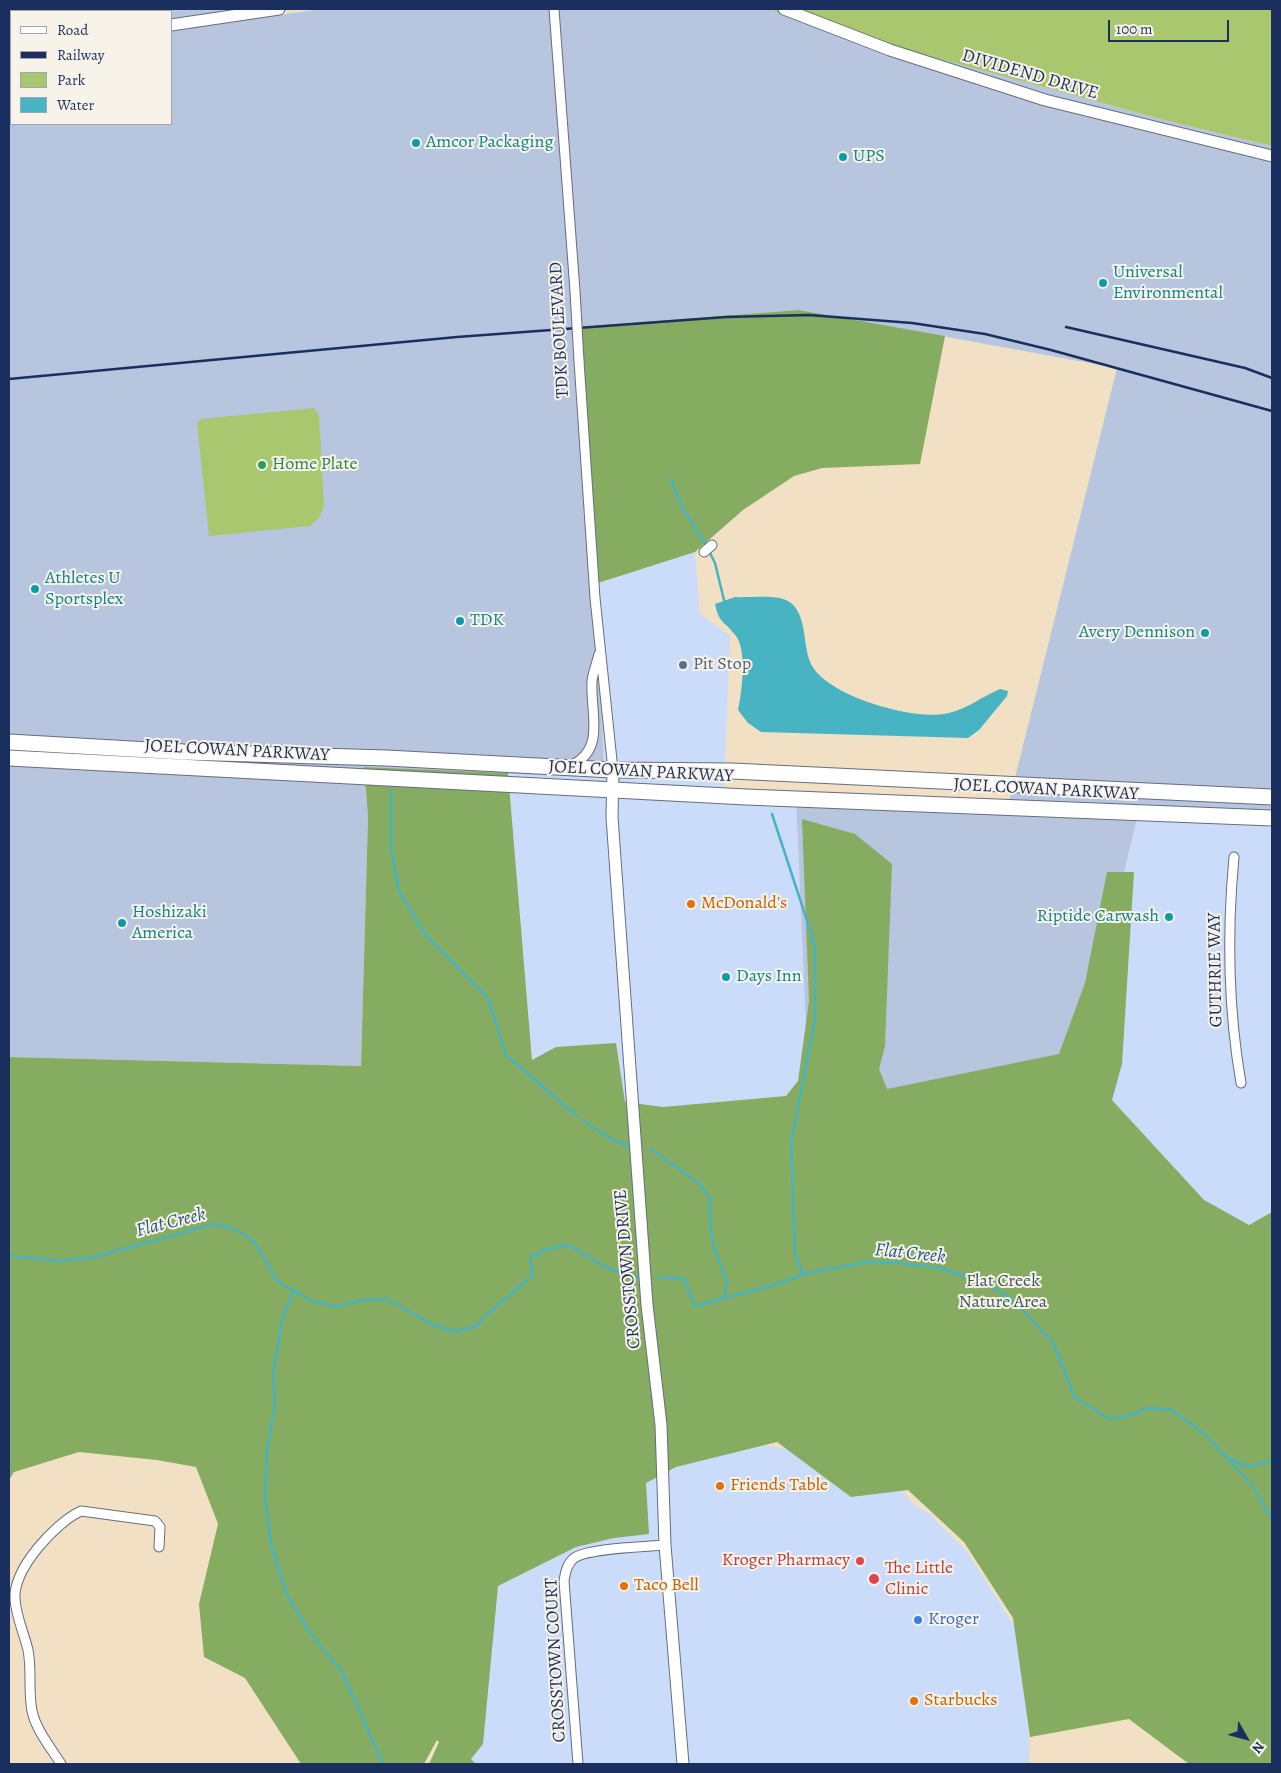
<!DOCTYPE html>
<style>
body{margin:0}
#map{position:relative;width:1281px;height:1773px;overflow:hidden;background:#f1e0c3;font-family:Alegreya,serif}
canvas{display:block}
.frame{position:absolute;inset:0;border:10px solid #1b2f5e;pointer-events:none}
.legend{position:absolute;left:10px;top:10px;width:162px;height:115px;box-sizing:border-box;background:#f7f3e8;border:1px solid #9fa5b1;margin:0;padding:6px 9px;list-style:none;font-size:15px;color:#1b2f5e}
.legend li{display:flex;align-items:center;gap:10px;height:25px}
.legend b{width:25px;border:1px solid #9fa5b1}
.north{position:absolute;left:1221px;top:1713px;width:50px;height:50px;-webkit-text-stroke:4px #f7f3e8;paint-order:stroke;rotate:128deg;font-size:14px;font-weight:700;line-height:20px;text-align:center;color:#1b2f5e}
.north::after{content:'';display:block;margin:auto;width:18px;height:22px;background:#1b2f5e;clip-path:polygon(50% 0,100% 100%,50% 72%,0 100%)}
.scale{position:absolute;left:1108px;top:20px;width:121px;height:22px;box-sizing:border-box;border:2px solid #1b2f5e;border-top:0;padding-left:6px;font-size:15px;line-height:18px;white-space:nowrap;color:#1b2f5e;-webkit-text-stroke:4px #f7f3e8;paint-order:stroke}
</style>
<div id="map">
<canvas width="1281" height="1773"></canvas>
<div class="frame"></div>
<ul class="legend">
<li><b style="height:6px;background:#fff"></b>Road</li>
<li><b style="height:6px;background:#1b2f5e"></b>Railway</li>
<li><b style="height:14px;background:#a8c76f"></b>Park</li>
<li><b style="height:14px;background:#47b3c3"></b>Water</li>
</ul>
<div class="north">N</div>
<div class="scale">100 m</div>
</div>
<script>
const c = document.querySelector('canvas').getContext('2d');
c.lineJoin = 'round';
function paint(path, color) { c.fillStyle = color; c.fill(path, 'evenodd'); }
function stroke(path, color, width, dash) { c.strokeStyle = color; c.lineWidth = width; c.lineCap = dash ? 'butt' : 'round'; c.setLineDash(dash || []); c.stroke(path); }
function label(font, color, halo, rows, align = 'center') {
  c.font = font + ' Alegreya,serif'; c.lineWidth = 4; c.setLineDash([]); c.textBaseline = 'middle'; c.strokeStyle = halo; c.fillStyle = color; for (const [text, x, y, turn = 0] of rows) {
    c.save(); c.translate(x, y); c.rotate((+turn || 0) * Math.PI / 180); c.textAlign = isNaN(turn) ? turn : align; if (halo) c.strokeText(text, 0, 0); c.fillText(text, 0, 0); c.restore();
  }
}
paint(new Path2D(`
 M695,552l5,62 30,22 -6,155 72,8 14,320 -273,3 -29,-349 96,5 -6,-195z
 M1140,806l132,4v429l-16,18 -178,-194z
 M657,1430l223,32 35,44 13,7 38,37 58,91 6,123h-554l-32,-31 39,-155z`), '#cadcf9');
paint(new Path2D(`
 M9,9h224l2,12 87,-12h447l42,15 361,98 100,24v664l-132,-4 -62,257 -268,56 -14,-320 213,3 108,-434 -318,-58 -222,17 22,266 5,185 -240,-11 4,49 -7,250 -352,-9zM11,11h160v113h-160z`), '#b7c5de');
paint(new Path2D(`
 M769,9h503v137l-100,-24 -361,-98z
 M314,408l5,7 5,91 -5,12 -9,8 -101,10 -12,-113 4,-4z`), '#a8c76f');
paint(new Path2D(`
 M799,310l146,26 -25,128 -98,4 -28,8 -51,34 -48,42 -97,31 -21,-256z
 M364,767l144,6 24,287 24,-13 60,-4 9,59 38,5 123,-11 12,-15 11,-80 -7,-182 53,15 37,30 -7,182 -6,23 8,20 172,-35 26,-71 22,-111h27l-12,192 -10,36 92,100 45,25 23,-13v552h-83l-60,-45 -99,18 -17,-119 -49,-76 -56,-52 -57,7 -74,-55 -101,25 -30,16 3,51 -35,4 -38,9 -78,39 -15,158 -12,15 5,5h-47l10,-22 -2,-2 -13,24h-123l-56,-86 -41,-21 -5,-53 19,-80 -22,-57 -39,-7 -78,-8 -65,20 -5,8v-423l352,9 7,-250z`), '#86ac62');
paint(new Path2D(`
 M735,597c16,1 39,-3 53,4 20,12 14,44 23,63 15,32 105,58 138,49 18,-4 34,-17 51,-24l8,2 -1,5 -28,34 -11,8 -207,-6 -13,-9 -10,-13c4,-17 9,-60 -2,-74 -11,-15 -17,-12 -21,-32z`), '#47b3c3');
stroke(new Path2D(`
 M671,479l12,30 24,37
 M709,551l6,12 9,37
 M391,790v60l8,41 25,42 64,65 18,57 71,61
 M772,814l43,131v73l-24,125 4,110 8,21
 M584,1121l27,18 18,8
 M651,1149l49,35 10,15v25l5,28 12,29 -3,16
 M9,1256l54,5 31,-4 120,-33 18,4 21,12 25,42 36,20 23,4 25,-6 25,-1 45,25 23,8 21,-6 9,-10 48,-41 -3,-18 17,-8 21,-4 42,24 30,9
 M658,1277l26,2 11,27 85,-23 23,-9 64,-12 33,1 39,5 38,12 31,16 45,46 22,56 35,21 19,-3 19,-8 23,2 34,24 48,52 19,33
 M295,1290l-12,25 -10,59 2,30 -8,48 -2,43 6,50 16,50 22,36 33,41 41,92
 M1228,1460l3,-1 17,7 24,-5`), '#47b3c3', 2.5);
const minor = new Path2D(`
 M554,9l21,282
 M579,361l16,237 18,172
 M704,552l8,-7
 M572,765c34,-16 18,-53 20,-84 1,-9 5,-18 7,-27
 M1234,857c-7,75 -6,151 7,226
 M61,1764c-10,-16 -25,-34 -29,-53 -4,-20 0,-41 -4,-61 -4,-17 -12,-33 -13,-51 -2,-30 40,-76 66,-88l74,10 5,6 -1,20
 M578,1764l-14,-183c1,-8 3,-17 9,-22 12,-11 72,-12 92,-14`);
const tertiary = new Path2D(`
 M784,9l106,41 155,50 227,56
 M171,25l108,-16
 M9,51h2
 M613,770l-1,47 35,488 14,120 4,120 18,219`);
const primary = new Path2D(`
 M9,742l175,10 202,6 227,12 119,1 540,26
 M9,758l737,39 526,21`);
stroke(minor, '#666d81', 11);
stroke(tertiary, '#666d81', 13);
stroke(primary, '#666d81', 17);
stroke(minor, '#fff', 9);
stroke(tertiary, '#fff', 11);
stroke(primary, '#fff', 15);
stroke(new Path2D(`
 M1066,327l179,41 27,10
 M9,379l448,-42 269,-20 83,-2 103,8 73,11 66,16 221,61`), '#1b2f5e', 2.5);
const minorBridge = new Path2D(`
 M575,291l4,70`);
stroke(minorBridge, '#666d81', 11, []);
stroke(minorBridge, '#fff', 9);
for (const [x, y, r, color] of [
 [416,143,5,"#0f9aa8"],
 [843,157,5,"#0f9aa8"],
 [1103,283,5,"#0f9aa8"],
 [262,465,5,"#2e9e5b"],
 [35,589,5,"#0f9aa8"],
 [460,621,5,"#0f9aa8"],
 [1205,633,5,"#0f9aa8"],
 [683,665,5,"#5c6f8a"],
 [691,904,5,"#e8710a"],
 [1169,917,5,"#0f9aa8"],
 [122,923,5,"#0f9aa8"],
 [726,977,5,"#0f9aa8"],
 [720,1486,5,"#e8710a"],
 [860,1561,5,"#e0444e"],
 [874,1579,6,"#e0444e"],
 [624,1586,5,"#e8710a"],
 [918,1620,5,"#3f7fe0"],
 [914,1701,5,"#e8710a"]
]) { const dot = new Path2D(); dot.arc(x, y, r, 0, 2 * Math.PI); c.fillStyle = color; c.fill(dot); stroke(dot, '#f7f3e8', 2); }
label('18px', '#1b2f5e', '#f7f3e8', [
 ["DIVIDEND DRIVE",1030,75,16],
 ["TDK BOULEVARD",560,330,-93],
 ["JOEL COWAN PARKWAY",237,751,3],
 ["JOEL COWAN PARKWAY",641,772,3],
 ["JOEL COWAN PARKWAY",1046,790,3],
 ["GUTHRIE WAY",1216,970,-91],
 ["CROSSTOWN DRIVE",628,1269,-95],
 ["CROSSTOWN COURT",556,1660,-93]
]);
label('18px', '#0d838f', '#f7f3e8', [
 ["Amcor Packaging",426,143],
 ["UPS",853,157],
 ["Universal",1113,273],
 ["Environmental",1113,294],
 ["Athletes U",45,579],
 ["Sportsplex",45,600],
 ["TDK",470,621],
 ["Avery Dennison",1195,633,"right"],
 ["Hoshizaki",132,913],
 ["America",132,934],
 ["Riptide Carwash",1159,917,"right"],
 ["Days Inn",736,977]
], 'left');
label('18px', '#27864d', '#f7f3e8', [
 ["Home Plate",272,465]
], 'left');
label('18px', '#4e5e75', '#f7f3e8', [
 ["Pit Stop",693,665]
], 'left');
label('18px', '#c56008', '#f7f3e8', [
 ["McDonald's",701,904],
 ["Friends Table",730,1486],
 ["Taco Bell",634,1586],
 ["Starbucks",924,1701]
], 'left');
label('18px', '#3e5562', '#f7f3e8', [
 ["Flat Creek",1003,1282],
 ["Nature Area",1003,1303]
]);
label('18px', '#be3a42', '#f7f3e8', [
 ["Kroger Pharmacy",850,1561],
 ["The Little",885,1569,"left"],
 ["Clinic",885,1590,"left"]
], 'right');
label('18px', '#366cbe', '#f7f3e8', [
 ["Kroger",928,1620]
], 'left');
label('italic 19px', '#28577c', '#f7f3e8', [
 ["Flat Creek",171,1223,-14],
 ["Flat Creek",910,1254,6]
]);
</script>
